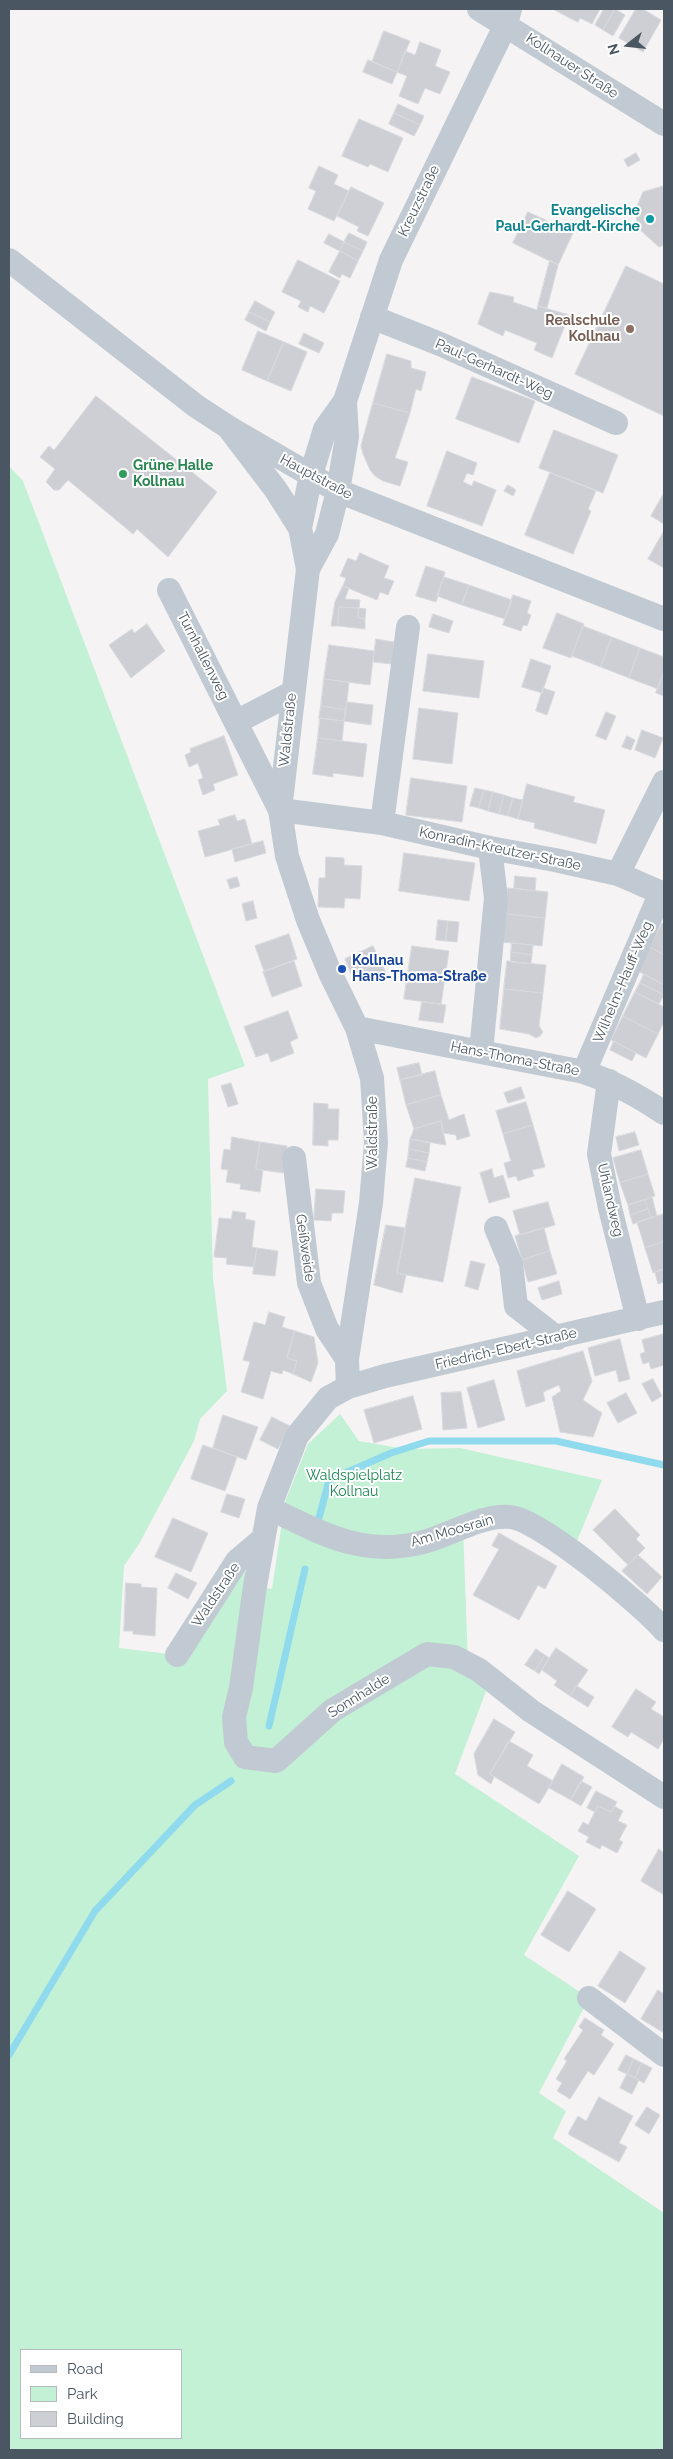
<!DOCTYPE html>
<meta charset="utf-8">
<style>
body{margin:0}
#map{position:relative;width:673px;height:2459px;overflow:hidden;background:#f5f3f3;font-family:Raleway,sans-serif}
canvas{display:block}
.frame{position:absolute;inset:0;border:10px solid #4a5661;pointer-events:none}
.legend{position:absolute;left:20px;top:2349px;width:162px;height:90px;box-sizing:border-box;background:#fff;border:1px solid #b7bbc0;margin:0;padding:6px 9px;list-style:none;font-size:15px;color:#4a5661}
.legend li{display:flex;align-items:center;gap:10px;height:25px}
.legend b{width:25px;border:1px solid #b7bbc0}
.north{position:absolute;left:603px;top:20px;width:50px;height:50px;-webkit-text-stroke:4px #fff;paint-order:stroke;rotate:254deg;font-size:14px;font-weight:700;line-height:20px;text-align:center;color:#4a5661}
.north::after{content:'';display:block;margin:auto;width:18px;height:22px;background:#4a5661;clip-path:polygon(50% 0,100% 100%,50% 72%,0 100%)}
</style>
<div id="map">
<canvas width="673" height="2459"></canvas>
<div class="frame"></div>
<ul class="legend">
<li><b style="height:6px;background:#c1cad2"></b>Road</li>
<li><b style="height:14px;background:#c3f1d5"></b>Park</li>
<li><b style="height:14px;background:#cdcfd5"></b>Building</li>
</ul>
<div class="north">N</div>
</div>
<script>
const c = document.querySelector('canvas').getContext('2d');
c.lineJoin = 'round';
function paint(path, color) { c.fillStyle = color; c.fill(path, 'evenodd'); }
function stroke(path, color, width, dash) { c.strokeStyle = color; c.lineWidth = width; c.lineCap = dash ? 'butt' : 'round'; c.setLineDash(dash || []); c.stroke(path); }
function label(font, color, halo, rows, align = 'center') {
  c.font = font + ' Raleway,sans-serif'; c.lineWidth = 4; c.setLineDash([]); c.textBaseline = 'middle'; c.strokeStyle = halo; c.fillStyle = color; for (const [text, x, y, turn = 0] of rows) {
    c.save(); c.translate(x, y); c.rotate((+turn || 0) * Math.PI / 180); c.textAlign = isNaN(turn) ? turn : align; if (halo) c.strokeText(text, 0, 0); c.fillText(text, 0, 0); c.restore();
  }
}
paint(new Path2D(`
 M9,466l14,15 222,585 -37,13 5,199 14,113 -27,28 -6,22 -55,103 -15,22 -5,82 58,7 60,-94 18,25 17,3 13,-87 23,-58 32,-30 19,27 46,8 55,-1 142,32 -25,61 -46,-27 -68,13 5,137 18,27 -31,83 124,82 -55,99 65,43 -50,95 27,18 -13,27 111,75v237h-655zM21,2350h160v88h-160z`), '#c3f1d5');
stroke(new Path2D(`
 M319,1518l10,-38 62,-27 38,-12h127l108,24
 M269,1726l36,-157
 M9,2055l86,-144 100,-106 36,-24`), '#90daee', 7);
const building = new Path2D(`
 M553,9h47l-8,15 -12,-6 -2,4z
 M604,9h11l-12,21 -8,-5z
 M615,9l10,6 -12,21 -10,-6z
 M636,9h7l18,11 -18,32 -24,-14z
 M384,31l26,10 -13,31 -25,-10z
 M420,42l21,8 -6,16 15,6 -10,22 -15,-6 -7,16 -19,-8 8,-20 -10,-4 8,-21 10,4z
 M368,60l29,12 -5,12 -29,-12z
 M398,104l26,12 -4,9 -26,-12z
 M394,113l26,12 -6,11 -25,-12z
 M359,119l44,19 -15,34 -18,-8 -2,3 -26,-11z
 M636,153l4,7 -12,7 -4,-7z
 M319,166l19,9 -4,9 15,7 -15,30 -26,-12 8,-18 -7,-3z
 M664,186v59l-5,2 -21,-19 -3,-17 8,-19z
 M351,187l33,16 -16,33 -11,-5 2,-4 -22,-11z
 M528,212l45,21 -15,32 -45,-22z
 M349,233l18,9 -4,9 -19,-9z
 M329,234l15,8 -4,9 -16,-8z
 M344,242l19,9 -5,10 -18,-10z
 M340,251l18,10 -8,17 -8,-4 -2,4 -11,-6z
 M298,260l42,21 -16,32 -14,-7 -2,6 -10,-5 3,-6 -19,-9z
 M550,260l8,5 -11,43 -9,-2z
 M626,266l38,18v132l-89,-42z
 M490,292l24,5 -1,5 24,8 1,-4 31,9 -17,43 -18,-8 3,-7 -32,-13 -2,6 -25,-12z
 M255,301l20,11 -5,10 -21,-10z
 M249,312l21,10 -4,9 -21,-11z
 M258,331l26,11 -17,39 -25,-11z
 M304,333l20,10 -5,10 -20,-9z
 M284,342l23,10 -16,39 -24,-10z
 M387,354l24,7v7l15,4 -5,19 -5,-2 -6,24 -37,-10z
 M472,377l63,24 -16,42 -63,-24z
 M96,396l121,96 -49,65 -31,-28 -4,5 -65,-54 -9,10h-5l-8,-8 9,-13 -15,-12 9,-11 5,4z
 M373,403l37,10 -15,45 13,4 -8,24 -17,-5 -8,-5 -5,-6 -7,-16 -2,-8z
 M554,430l64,25 -15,38 -64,-25z
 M447,451l30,12 -4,12 -6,-2 -4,9 9,4 2,-5 22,9 -14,36 -55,-20z
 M550,473l46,18 -8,18 3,2 -18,43 -48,-19z
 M508,485l8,5 -3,6 -9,-5z
 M664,493v31l-13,-8z
 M664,531v37l-16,-9z
 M360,553l29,13 -5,12 10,3 -6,14 -8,-3 -3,8 -34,-14 3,-8 -6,-2 8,-18 8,3z
 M426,566l19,6 -9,30 -20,-6z
 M444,577l25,8 -7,20 -25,-9z
 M469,585l43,15 -7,19 -43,-14z
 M343,586l6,2 -4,11 15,1 -1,8 -20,-1 -1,19h-7l4,-24z
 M513,595l18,6 -4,12 4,2 -4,11 -4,-1 -2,6 -18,-6z
 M339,607l20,1 -1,10 7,1v10l-27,-3z
 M359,608l7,1 -1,10 -7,-1z
 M557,613l27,11 -13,34 -28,-10z
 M433,614l20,7 -4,12 -20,-6z
 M147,624l18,27 -34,27 -22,-33 23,-16 2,4z
 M583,626l29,11 -11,30 -29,-11z
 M612,637l28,11 -11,30 -28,-11z
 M376,639l18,3 -2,22 -19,-2z
 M329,645l45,6 -4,34 -46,-6z
 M640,648l24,9v14l-6,18 -29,-11z
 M428,654l56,7 -5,37 -56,-7z
 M531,659l20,7 -9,27 -20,-6z
 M664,671v25l-8,-3z
 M324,679l25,3 -3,28 -25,-4z
 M543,688l12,4 -8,23 -11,-4z
 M347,702l26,3 -2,20 -27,-4z
 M321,706l25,4 -2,11 -25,-3z
 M419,708l39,5 -6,51 -39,-5z
 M606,712l10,4 -10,24 -10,-4z
 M320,718l24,3 -2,20 -24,-3z
 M642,730l21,8 -8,20 -20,-8z
 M224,736l14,39 -25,9 2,6 -12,5 -5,-15 5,-2 -5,-15 -9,4 -4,-12 6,-3 -1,-3z
 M627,736l8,4 -4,10 -9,-3z
 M318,738l49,6 -4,33 -30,-4v4l-20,-3z
 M411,778l56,8 -5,36 -56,-7z
 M527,784l48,13 -2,5 32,8 -9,34 -62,-16 1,-5 -17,-4z
 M475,788l9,2 -5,18 -9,-2z
 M484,790l9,2 -5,19 -9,-3z
 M493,792l11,3 -5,19 -11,-3z
 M504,795l9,3 -5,18 -9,-2z
 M513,798l10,2 -5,19 -10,-3z
 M235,815l2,6 8,-2 7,25 -47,13 -7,-26 22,-6 -2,-5z
 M263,841l3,12 -31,9 -3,-13z
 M404,853l71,10 -6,38 -70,-10z
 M326,857l18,1v7l18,1 -2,33 -15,-1 -1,10 -26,-1 1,-29h6z
 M515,876l21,2 -1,13 -21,-3z
 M237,877l3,9 -10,3 -3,-9z
 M508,888l40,4 -3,26 -39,-4z
 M253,901l4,17 -11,3 -4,-17z
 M506,914l39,4 -3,28 -40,-4z
 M438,920l10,1 -2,20 -10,-1z
 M448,921l11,1 -2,20 -11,-1z
 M662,923l2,1v31l-14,-8z
 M289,934l8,25 -33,12 -9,-25z
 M512,943l21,2 -1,10 -21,-3z
 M373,946l8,16 -19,9 -8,-16z
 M412,946l37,5 -4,27 -37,-5z
 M650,947l14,8v30l-26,-14z
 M511,952l21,3 -1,9 -20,-2z
 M354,955l8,16 -10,5 -7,-17z
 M294,961l8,25 -30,11 -9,-25z
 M507,961l39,4 -3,28 -39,-4z
 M381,962l5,11 -19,8 -5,-10z
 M408,973l37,5 -4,26 -37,-5z
 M644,974l20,11v10l-24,-12z
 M640,983l24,12 -5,9 -24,-12z
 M504,989l39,4 -4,33 4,6 -3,4 -4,2 -7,-4 -29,-5z
 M635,992l29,15v15l-6,12 -35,-18z
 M422,1002l24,3 -3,18 -24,-3z
 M288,1011l10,27 -8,4 4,11 -23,9 -3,-9 -12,4 -12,-30z
 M623,1016l35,18 -12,24 -35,-18z
 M614,1041l22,12 -4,8 -22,-11z
 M419,1063l3,12 -22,5 -3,-12z
 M435,1071l6,24 -35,10 -6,-25z
 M231,1083l7,21 -10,3 -7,-21z
 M521,1087l4,11 -17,5 -4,-10z
 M441,1095l8,25 15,-6 6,22 -13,4 -1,-5 -13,-2 -2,-12 -27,8 -8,-24z
 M526,1102l7,23 -30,9 -7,-23z
 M314,1103l14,1v5h11l-1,31h-10v6l-15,-1z
 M441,1121l5,24 -36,-6 4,-10z
 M533,1125l12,42 -13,3 2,6 -16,5 -2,-5 -8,2 -4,-15 7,-2 -8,-27z
 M635,1132l4,13 -20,6 -3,-14z
 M232,1137l28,5 -4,27 7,1 -3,22 -20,-3 1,-5 -15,-2 2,-12 -7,-1 3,-20 6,1z
 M410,1139l20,4 -1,10 -20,-4z
 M260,1142l27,4 -4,27 -27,-4z
 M409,1149l20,4 -2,9 -19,-4z
 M641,1150l7,24 -28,9 -7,-25z
 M408,1158l19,4 -2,9 -19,-4z
 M492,1169l2,9 9,-3 7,22 -21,6 -9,-30z
 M648,1174l7,22 -27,9 -8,-22z
 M415,1178l46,9 -18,95 -46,-9z
 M316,1189l29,2 -2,22h-11l-1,8 -17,-1z
 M652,1197l5,19 -6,2 -6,-18z
 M645,1200l3,9 -18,6 -2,-10z
 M548,1202l7,23 -35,10 -7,-24z
 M648,1209l3,9 -18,6 -3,-9z
 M233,1211l13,2 -1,6 10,2 -3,26 5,1 -3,19 -28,-3 1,-6 -13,-1 5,-39 12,1z
 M664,1214v28l-19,6 -8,-26z
 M386,1225l20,3 -9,45 9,2 -4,18 -28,-8z
 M544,1228l6,23 -28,9 -7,-24z
 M664,1242v27l-11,4 -8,-25z
 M257,1248l21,3 -3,25 -22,-2z
 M550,1251l7,23 -29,8 -6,-22z
 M471,1261l14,3 -7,26 -13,-4z
 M664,1269v13l-6,2 -3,-12z
 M559,1281l3,13 -20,6 -4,-12z
 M269,1312l16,5 -3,10 13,4 -8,27 10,3 -4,13 -10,-4 -1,4 -11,-3 -8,28 -22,-7 9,-30 -7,-2 11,-38 11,3z
 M295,1331l19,6 4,26 -7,19 -18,-8 4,-13 -10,-3z
 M664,1334v31l-13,4 -2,-7 -6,2 -3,-10 5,-2 -3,-12z
 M620,1339l10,40 -11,3 -3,-12 -21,6 -7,-28z
 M583,1351l9,30 -9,19 19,13 -9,24 -33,-5 -8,-35 9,-6 -2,-6 -16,7 2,9 -19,6 -9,-36z
 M653,1379l9,17 -10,6 -10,-18z
 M494,1380l11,40 -27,8 -11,-40z
 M461,1392l6,36 -24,2 -2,-37z
 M626,1393l11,20 -19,10 -11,-20z
 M413,1396l9,33 -48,14 -10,-33z
 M223,1415l35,12 -12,33 -33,-12z
 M272,1417l18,9 -12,23 -18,-9z
 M203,1445l34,12 -12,34 -34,-12z
 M227,1494l18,5 -6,19 -18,-6z
 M615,1509l25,26 -4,4 9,9 -17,17 -35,-35z
 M173,1518l35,15 -17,39 -36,-15z
 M499,1533l58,33 -12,23 -7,-4 -19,35 -46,-25 26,-46 -7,-3z
 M638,1555l24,22 -15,17 -25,-23z
 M176,1573l21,10 -9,16 -20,-11z
 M126,1583l15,1v3l16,1 -2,48 -22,-2v-3h-9z
 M556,1648l32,22 -18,26 -16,-11 3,-4 -15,-11z
 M536,1649l9,6 -10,16 -10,-6z
 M545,1655l4,3 -10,16 -4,-3z
 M577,1686l17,11 -6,10 -18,-11z
 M636,1689l20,13 -5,7 13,8v22l-6,10 -27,-17 -3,5 -16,-10z
 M494,1719l21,13 -25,42 4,3 -3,7 -13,-9 -4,-21z
 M509,1741l24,14 -6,11 26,15 -14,23 -49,-30z
 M562,1764l22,13 -13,23 -22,-12z
 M581,1781l11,6 -11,19 -10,-6z
 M596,1791l21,11 -6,10 -13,-6 -3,6 -8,-4z
 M598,1806l13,6 3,-6 9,5 -5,10 9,4 -8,15 4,2 -6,11 -15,-8 -2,4 -14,-7 3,-5 -11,-6 5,-9 5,3z
 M659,1849l5,4v42l-23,-14z
 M568,1891l28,18 -27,43 -28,-17z
 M620,1951l26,17 -21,35 -27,-17z
 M658,1990l6,4v39l-23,-14z
 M585,2018l19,12 -3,5 13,9 -20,31 -6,-4 -18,28 -13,-8 5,-8 -6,-4 11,-18 -3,-2 19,-29 -4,-3z
 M626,2055l8,4 -7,15 -9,-4z
 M634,2059l8,4 -7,15 -8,-4z
 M642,2063l10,5 -8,15 -9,-5z
 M627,2074l12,6 -7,14 -12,-6z
 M599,2097l34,19 -14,27 8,4 -8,15 -51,-28 10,-18 8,5z
 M647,2107l13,8 -11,19 -14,-9z`);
paint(building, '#cdcfd5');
stroke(building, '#d7d9de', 1);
stroke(new Path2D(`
 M479,9l185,115
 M9,260l187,146 32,21 110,64 326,128
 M372,317l68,27 176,79
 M228,427l48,63 24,38 8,41 -28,241 7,46 21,64 23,55 26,53 15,50 4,64 -5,61 -24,156 1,28
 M300,528l11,-53 14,-46 20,-28 46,-141 115,-236 4,-15
 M308,569l19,-35 11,-43 9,-54 -2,-36
 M169,590l111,220
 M236,722l56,-29
 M280,810l102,13 108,25 65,12 63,14 46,20
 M382,823l26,-196
 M618,874l46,-92
 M357,1028l227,44c30,10 55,24 80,41
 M481,1051l15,-153 -6,-50
 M584,1072l77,-180
 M609,1081l-10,73 11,54 28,111
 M294,1158l15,125 18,46 20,30
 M496,1228l15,36 5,42 41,32
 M664,1312l-279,64 -37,11 -20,11 -31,38 -28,72 -14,78 -14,102 -7,29 2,25 9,15 31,4 57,-51 94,-56 27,3 25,13 52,41 133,86
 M269,1508c54,26 96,51 158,33 27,-8 54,-26 83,-24 30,2 132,88 154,113
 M177,1655l60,-94 26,-22
 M589,1998l75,57`), '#c1cad2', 24);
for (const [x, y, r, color] of [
 [650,219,5,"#0f9aa8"],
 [630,329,5,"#8d6e63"],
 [123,474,5,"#2e9e5b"],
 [342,969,5,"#1a4fb4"]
]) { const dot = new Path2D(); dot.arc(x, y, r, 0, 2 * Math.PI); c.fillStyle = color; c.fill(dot); stroke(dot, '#fff', 2); }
label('14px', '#4a5661', '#fff', [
 ["Kollnauer Straße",572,66,33],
 ["Kreuzstraße",419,201,-64],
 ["Paul-Gerhardt-Weg",494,369,24],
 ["Hauptstraße",316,477,28],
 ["Turnhallenweg",203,656,63],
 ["Waldstraße",288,730,-84],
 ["Konradin-Kreutzer-Straße",500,849,12],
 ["Wilhelm-Hauff-Weg",623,982,-67],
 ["Hans-Thoma-Straße",515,1059,11],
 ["Waldstraße",373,1133,-90],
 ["Uhlandweg",610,1200,77],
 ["Geißweide",305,1248,82],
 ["Friedrich-Ebert-Straße",506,1349,-13],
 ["Am Moosrain",452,1531,-16],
 ["Waldstraße",216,1595,-56],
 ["Sonnhalde",359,1696,-32]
]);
label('bold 14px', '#0d838f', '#fff', [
 ["Evangelische",640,211],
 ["Paul-Gerhardt-Kirche",640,227]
], 'right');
label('bold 14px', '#785e54', '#fff', [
 ["Realschule",620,321],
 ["Kollnau",620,337]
], 'right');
label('bold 14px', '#27864d', '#fff', [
 ["Grüne Halle",133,466],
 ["Kollnau",133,482]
], 'left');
label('bold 14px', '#164399', '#fff', [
 ["Kollnau",352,961],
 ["Hans-Thoma-Straße",352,977]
], 'left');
label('14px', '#17864f', '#fff', [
 ["Waldspielplatz",354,1476],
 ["Kollnau",354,1492]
]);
</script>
